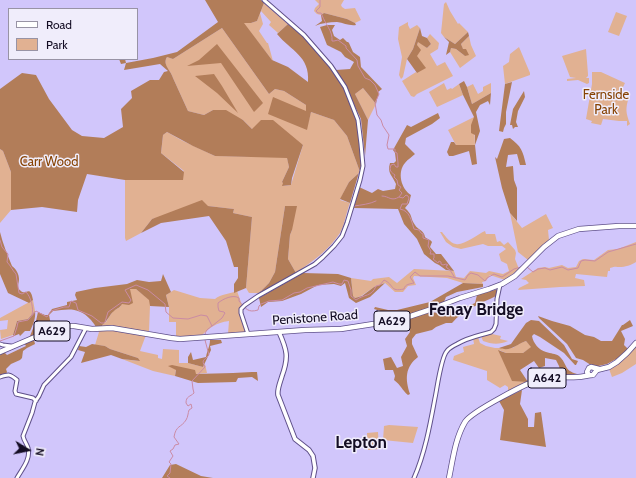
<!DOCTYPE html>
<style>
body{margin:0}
#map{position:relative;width:636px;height:478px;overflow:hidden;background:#d1c6fb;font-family:Cabin,sans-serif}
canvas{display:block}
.legend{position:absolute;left:8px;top:8px;width:130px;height:52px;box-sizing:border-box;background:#f0edfb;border:1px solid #9893a5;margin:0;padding:5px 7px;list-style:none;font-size:12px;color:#140d24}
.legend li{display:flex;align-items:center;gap:8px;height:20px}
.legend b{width:20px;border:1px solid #9893a5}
.north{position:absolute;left:8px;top:430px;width:40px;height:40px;-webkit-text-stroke:3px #f0edfb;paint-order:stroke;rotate:100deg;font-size:11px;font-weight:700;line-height:16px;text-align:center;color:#140d24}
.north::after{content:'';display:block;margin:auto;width:14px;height:18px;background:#140d24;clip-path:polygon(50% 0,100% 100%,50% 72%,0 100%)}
</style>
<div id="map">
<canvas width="636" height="478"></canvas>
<ul class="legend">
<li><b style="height:5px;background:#fff"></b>Road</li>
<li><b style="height:11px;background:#e1b192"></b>Park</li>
</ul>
<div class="north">N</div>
</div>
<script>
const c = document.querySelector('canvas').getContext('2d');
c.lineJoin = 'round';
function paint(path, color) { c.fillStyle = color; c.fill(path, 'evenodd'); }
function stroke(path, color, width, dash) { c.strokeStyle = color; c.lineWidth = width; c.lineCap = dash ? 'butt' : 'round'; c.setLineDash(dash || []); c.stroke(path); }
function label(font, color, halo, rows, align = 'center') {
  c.font = font + ' Cabin,sans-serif'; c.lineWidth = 3; c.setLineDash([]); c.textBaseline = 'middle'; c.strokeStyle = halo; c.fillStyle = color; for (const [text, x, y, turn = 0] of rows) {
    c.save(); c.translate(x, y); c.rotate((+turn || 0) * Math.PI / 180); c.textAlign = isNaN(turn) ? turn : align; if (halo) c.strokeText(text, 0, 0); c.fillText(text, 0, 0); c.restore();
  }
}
paint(new Path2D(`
 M315,0h29l-3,5 1,2 3,2 10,-1 6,12 -6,3 -8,-4 -23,-6 -3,2 -4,-1 -3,-3 1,-3 4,-4z
 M446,2l4,9 8,13 1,-1 9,9 -13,12 -11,-7 -3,-4 3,-29z
 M264,3l24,21 -10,9 -9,-8 2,-3 -10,-11z
 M616,12l11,4 -8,20 -11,-4z
 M260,13l3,11 -4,7 8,12h1l5,18 -1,-1 -29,-37h8l6,-2z
 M408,22v3l2,4 7,-4 3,3 -7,21 -6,10 -4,18 -2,2 -2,-4 3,-18 -4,-18 1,-12z
 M222,28l47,66 6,-5 9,2 22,14v25l5,-18 23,8 13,16 13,36 -11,10 -9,18 10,3c-4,10 -5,21 -10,30 -11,17 -27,28 -44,40l-8,-14 2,-24 2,-5 -7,-24 -10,66 -6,11 -10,10h-10l-3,-5 6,-71 -19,-4 1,-4 -26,-3 -56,13 -11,14 -15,8 -1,-3v-58h47l12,-9 -23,-18 2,-18 4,-3 14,8 34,16 72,1 2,10 -7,15 2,1 -1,3 8,-1 12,-40 -51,-16 -9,-9 -30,-10 -9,5 -16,-4 -15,-33c-2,-8 -11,-12 -6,-21l6,2z
 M430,34l9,9 -1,6 -8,5 7,12 8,-4 8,14 -36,18 -3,3 -3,-1 -9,-15 14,-9 1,1v-28l1,-4 9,7 4,-4 -4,-6z
 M469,36l2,9 5,11 -16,12 -10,-16 1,-4 5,1 9,7 -4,-12z
 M519,47l11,26v2l-25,9 -2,-18 6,-4 1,-8z
 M586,49l2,25v2l-2,2h3v5l-2,1 -9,-4 -11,1v-2l9,-1 -6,-1 -8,-21z
 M592,72h9l24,11 -5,10 9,4c-4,12 -3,16 1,27l-3,2v-5h-8l-16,-2 -2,6 -10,-2 1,-2 -6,-2 6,-35z
 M444,83l3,7 4,-2 1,1 7,-5 4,11 -26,12 -8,-15z
 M491,83v10l-19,11 -5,-17 6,-3 5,10 5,-3v-4z
 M363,88l13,16 -8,16 -13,-26z
 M474,117l1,28h-19l-8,-15z
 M0,149l3,2 8,21v38l-11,13z
 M510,213l12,15 24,-14 7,14 -5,2 1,10 -21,20 -10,-8z
 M485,231l1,3h9l2,8 3,-1 4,4 4,-3 7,8 1,3 -1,6 4,10 -14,11 -15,-5 -4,6 -4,1 1,2 -20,-1 -16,-5 -33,-2 -1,2 3,7 -8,1 -5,6h-8l-10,-9 -11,4 -13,9 -6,2 -2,-2 -2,-18 20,3 2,-2 16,-2 8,6 17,-14 40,2 2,6 8,1 6,-7 16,2 3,-2 14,3 6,-3 -2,-7 -6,-3 -2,-7 7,-5 -4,-3h-14l-5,-2 -22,5 -8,-2 -7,-5 -6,-10h2c4,5 8,11 14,12 7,2 22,-10 29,-13z
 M636,242v20c-4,3 -12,5 -16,5 -5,0 -4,-1 -10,1v3h-2l-1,6 -31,-3 -1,4 9,2 1,6 -25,1 -42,3 1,-2 10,-5 -3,-3 -5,-1 17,-11 7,-1 4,1 13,-3 6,3 8,-1 3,-6 4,-2 11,1 14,-10 10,-1z
 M130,289h6l14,11v6l-1,25 -2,2 -45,-6v-3l4,-2 7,-11 7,-4z
 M174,290l26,8 15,1c6,-5 15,-5 22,-8l5,14 -3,5 7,23 -18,1 1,-13c-14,2 -18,6 -28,15l-25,1v-15h-7v-15l-3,-12z
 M33,300l2,11 -7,8 -11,2 -4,14 -12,4 -1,-9 7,-1 1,-9 -8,1v-3z
 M97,330h15l34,5 -6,16 18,4v3l4,1 1,-10 16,1v13h9l15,4 2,-3 2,9 -11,1 -20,-4 -1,6 -22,-5 -31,-12 17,2 -1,-3 -28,-9 -5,-3 -10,-1 4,-13z
 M492,334l9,2 -1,3 8,2c-9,4 -17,3 -25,0l-2,-5z
 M478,337l2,6 6,3 9,2h18l5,-4 8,-3 6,6 -9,6h-17l-7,-3 29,32 -20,10v-5l-3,-2 -5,3 -13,-8v-9l-34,-11 1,-4 10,-4 -1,-5 11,-3 -1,-6z
 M636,345v19l-14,9 -10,4 -3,-8z
 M389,425l29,2 -5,16 -30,-3 1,-14z
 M378,432l1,17 -11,1 -1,-17z`), '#e1b192');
paint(new Path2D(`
 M205,0h56l3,3 -7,18 -6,2h-7l28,37 16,7 20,15c2,-26 -17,-31 -31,-48l11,-10 18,15 33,39 19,42 5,39 -13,44 -10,-4 9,-17 11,-10 -13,-36 -13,-16 -23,-8 -4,18 -39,-16 5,-17 33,14v-6l-22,-14 -9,-2 -6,5 -47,-66 -49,31 -6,-2c-5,8 4,13 6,21l15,33 16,4 9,-5h13l17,10 9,9 9,-9h12l30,25 -11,33 -1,7 -9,1 1,-3 -1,-1 7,-15 -2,-9 -72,-2 -22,-10 -26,-14 -4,3 -2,18 23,19 -1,8h-58l-38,-6 -9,26 -1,12 -35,-5 -31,3v-38l-8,-21 -3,-2v-60l22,-16 14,2 13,24 23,31 10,6 22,2 19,-11 -2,-18 11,-11 -1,-7 19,-11h9l5,-8 4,-1 -8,-7 -36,6 2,-7 -5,1 -2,-5h6l1,4 27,-5 24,-6 41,-30z
 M324,13l23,6 8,4 1,2c-7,1 -12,-2 -19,-3 -8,0 -15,1 -22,4l7,-5 -1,-6z
 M327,25h8l-3,5 2,6 6,4 3,-2 4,4h1l1,1 4,9 7,5 1,10 21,22 -4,3 1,2 -2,5 -1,5 -13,-16 -8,6 13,26 -3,36 -4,-37 -21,-43 -4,-6 14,-1 4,-7 -9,-5 -4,-5 -14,-7 -7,-18z
 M420,28l2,8 5,2 4,6 -4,4 -9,-6 -1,3 4,5 -4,6 9,12 -9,5 -10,-14 6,-10z
 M468,32l1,4 -8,8 2,5h3l3,6 -4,1 -9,-7 -5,-1 -1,4 -4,3 3,-13 -5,-5 11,7z
 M217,44l46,59 -9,9 -33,-49 -34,3 12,-6z
 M214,74l8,12 16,27 -21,-20 -22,-17z
 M464,81l3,6 5,17 19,-11 -1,12 -2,-4 -8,4 -4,7 4,19 -5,14 2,19 -5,1 -3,-14 -16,5h-4l-2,-4 4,-10h3l2,3h19v-10l-4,-2v-8l3,-8 -11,-22 -4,-11z
 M512,82l-6,30v12l-2,4 -1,4 -4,-1 6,-47z
 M524,91l1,6 -7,14 -2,11 2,5h-3l-2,2 -1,-4h-2l3,-16z
 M438,113l2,5 -8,6 -26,14 -1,6 10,10c-3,3 -7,5 -10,9 -8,9 -4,26 6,32l-2,8 -4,5c8,7 5,10 10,17 3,5 9,5 10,12 2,2 5,2 7,5l-2,5 6,7h5l13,17 -8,-1 -7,-5 -4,-2 -11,-9 -7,-15 -13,-15 -6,-15 -44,-1 5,-21 13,6 6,-4 5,2 12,-2 1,-5c-4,-9 -9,-11 -6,-21h4l2,-2 -1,-8 -2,-3 14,-25 4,2z
 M510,138c11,8 13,13 16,27h-6l-3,-11 -9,1 -2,12 7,-1 1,14 3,8v33l-7,-8 -8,-25 -7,-31 2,2 7,-20z
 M202,200l6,6 26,3 -1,4 19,4 -6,71 -12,5v-9l4,-6v-11h-4l-8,-26 -17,-25 -48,7 -20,10 11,-14z
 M285,206h12l-5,24 -2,5 -2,24 8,14 -37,20 10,-10 6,-11z
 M0,232c3,12 7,22 12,34 4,3 7,8 7,13 0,5 -3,9 2,12 5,5 9,-7 12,9l-4,3 -21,-10 -3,-7 -5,-12z
 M303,273l35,1 13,4 2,18 2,2 7,-2 12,-9 11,-4 -15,14 -14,6 -7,-5 -4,-15 -4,3 -7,-2 -16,1 -17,9 -19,7 -14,1 -7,5 -2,-9z
 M163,274l8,18 -5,3 3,12 -19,-1 -1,-6 -13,-11h-6l3,14 -4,2 -7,-1c-2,4 -5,4 -8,7 -5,4 -6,10 -12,14v2l-6,1c-1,-4 -3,-5 -5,-8 -12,-13 -22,-11 -38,-9l-4,4 3,15 -7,1 -20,10 5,-5 6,-15 2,-9 7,3h3l4,-6 15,-4v-3l10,-2 -2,-5 1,-3 19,-4 32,-4 10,-4 12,2 12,-1z
 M463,283l20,1v3l-26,5 -11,5 -2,5c-20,9 -39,16 -61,18l9,-3 -1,-3 -17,-5 1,-2 13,3h9l33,-8z
 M498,289l-2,7c-14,7 -34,14 -44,27h-6l-10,4 -4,3 -16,4 -4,5v5l6,13c-13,10 -13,22 -8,37l-2,1c-6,-5 -7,-10 -14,-15l1,-4 -2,-6h-8l-2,-11 8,-2 6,11 6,-2 -2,-9 6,-11 -2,-7 5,-7 -4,-12 25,-8 7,1 16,-5 3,3 18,-8 2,-8z
 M35,311c1,7 -2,14 -5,20h-5l-5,5 -1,-2 -5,2 -1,-1 4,-14 11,-2z
 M538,316l14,5 18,5 15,9 9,2 7,4h11l10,-16h1l7,-5 3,6 -12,5 4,8 -1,6 4,4 -10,9 -11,6 -13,3 -11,-7 -7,-2 -9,-14 -28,-26z
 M531,320l8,1 25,24 8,14 6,2 -2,4h-1l-11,-12 -24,-16 -6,-3 -2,2c1,7 7,14 14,16 5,2 9,1 13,4 9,8 4,14 18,18l-15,2 -3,-10 -3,-6 -11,-2v8l-6,2 -5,-7 -14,9 8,12 -16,-1 -14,-31 8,3h17l8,-6 -5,-6c-11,4 -15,11 -27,7l12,-4 15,-21z
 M34,340l1,4 -8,4 -4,3 -1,7 -2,2 -9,4 -5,5 1,3 -1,2 -6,3v-24l4,-1 3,3 19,-9 -2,-3z
 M210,340h11l1,3 -12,3 1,4 -8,17 -15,-4v-6l3,-5 2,8 13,-3c1,-6 4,-11 4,-17z
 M92,344l13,2 5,3 28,9 2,3 -18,-2 -11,-4 -30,8 4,-11 -7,-2 1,-4 7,1z
 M172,365l23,5 1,4 37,-1 19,-1h5l1,9 -6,-4 -14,1 -2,4 -38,1 -23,-7 1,-6 -8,-4z
 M522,390l-2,14 8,15v8h6l1,-14 6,-1 5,35 -46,-7 4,-30 -5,-9z
 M176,464l25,12 12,2h-51l8,-13z`), '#b27d59');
stroke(new Path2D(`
 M320,0v7l-4,4 2,2h3l1,2c3,9 11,16 10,26h2l4,-1 8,6v2l11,12 1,6 7,12 5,2 5,5 4,9 -4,9 2,12 4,5 2,6 6,9 -2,10 1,4h7v3l2,1 1,10v4h-2l-2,-3 -3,1c-2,6 0,7 4,10l-1,2 3,3 1,5 3,2 -2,3 3,3 -3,4 4,1 3,-3 2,1 1,2 -2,6h-5l-2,5c10,2 11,11 14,20l5,1 2,3 2,1v4l6,2 -1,6 3,5 -1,3h4v4l-1,1 5,4 1,-2 2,1v2l2,1 3,-1 2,1 -2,1 1,2 3,2 5,8
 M382,196c7,0 9,6 17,1
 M354,206c7,-1 16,-2 22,-5
 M0,240l2,7 6,7 -1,8c4,4 5,8 9,12l3,19 3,1 4,-2c5,5 8,17 6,23
 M527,267l6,5 5,-3 7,-1 5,2 12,-3 6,3 10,-2 3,-7 4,-1 10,1 13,-9 28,-8
 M205,336c0,-6 3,-7 7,-10
 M0,341l14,-5 3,-9 1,-5 10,-2 8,-9 11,6 4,-6 13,-4h5l2,-6 5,2 2,7 14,6 9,7h3l1,-1 3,-10 14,-10 7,1 2,-3 -6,-10 11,-5 12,5 17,14 1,8 7,6 15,1 13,-4 6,1 5,10 10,-8 3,-5 -1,-1 -5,-1 -1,-4v-4c5,-4 15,-9 21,-5v3c7,8 9,12 19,9l1,-4 2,-2 8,-3 13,-1 12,-7 6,-1 7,-4 26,-6 6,2h3l2,-4 4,1 3,9v6l5,4c8,-6 16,-3 20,-14l4,-1 4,-5c11,5 5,12 20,9 1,-5 6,-5 10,-6l-4,-6 5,-5 5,4h28l17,4 3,-5 3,-2 7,2 7,6 2,-3 7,-4 8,3 12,-8 7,-2
 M170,478l-3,-2 3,-3 1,-9 -2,-2 4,-6 -3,-5 3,-2 2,-4 4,-1 -5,-7c2,-12 7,-9 12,-17 2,-3 2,-7 3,-10l3,-2 -1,-4 -3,2 -2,-3c0,-7 4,-6 8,-10l-1,-4 -1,-8 13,-14c-4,-8 -1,-6 4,-12l-4,-15`), '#ca8ba4', 1);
const tertiary = new Path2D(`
 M248,334l-7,-21v-4l4,-4 13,-9 57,-32 8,-7 11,-11 8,-10 5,-13 13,-43 3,-14 -2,-22 -3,-24 -13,-33 -14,-21 -27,-31 -40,-35
 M0,344l3,1 8,1
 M0,377c9,-3 10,-3 17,3l-2,11 1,3 17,4 3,3
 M17,478c5,-9 14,-19 11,-30 -1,-4 -4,-7 -5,-12l9,-23 3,-11 4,-6 5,-11 27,-28 15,-29
 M414,478c11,-25 16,-53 21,-80 2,-9 6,-41 12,-47 2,-3 6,-5 10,-7 12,-7 21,-8 34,-12l3,-3 2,-5 1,-25 3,-14`);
const secondary = new Path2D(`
 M279,332c8,18 10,25 3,44 -2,7 -5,13 -4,19l17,44 14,11 4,6 2,12 -2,10`);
const trunk = new Path2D(`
 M0,352l35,-15 33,-11h6l18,3 20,-1 59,10 9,1 125,-9 36,-1 58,-9 30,-10 31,-12 29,-9 13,-5 13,-8 29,-29 14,-11 21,-7 40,-3h17
 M589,375l-2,-3 2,-4 2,-1 8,2
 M449,478c4,-19 6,-39 16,-56 6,-10 63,-40 76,-43 12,-3 25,-1 37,-2 5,0 10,-2 15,-2l4,-5 12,-3 8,-5 10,-9 9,-10`);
stroke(tertiary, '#5f508a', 5);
stroke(secondary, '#5f508a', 5.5);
stroke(trunk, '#5f508a', 6);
stroke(tertiary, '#fff', 3);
stroke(secondary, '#fff', 3.5);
stroke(trunk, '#fff', 4.5);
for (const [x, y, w] of [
 [392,321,36],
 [52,331,36],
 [547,378,38]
]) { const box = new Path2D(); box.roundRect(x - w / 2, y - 10, w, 20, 3); c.fillStyle = '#f0edfb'; c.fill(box); stroke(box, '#140d24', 1); }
label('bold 12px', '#140d24', null, [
 ["A629",392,321],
 ["A629",52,331],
 ["A642",547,378]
]);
label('13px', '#864203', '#f0edfb', [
 ["Fernside",606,95],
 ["Park",606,110],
 ["Carr Wood",49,162]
]);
label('13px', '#140d24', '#f0edfb', [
 ["Penistone Road",315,318,-4]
]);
label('bold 17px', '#140d24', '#f0edfb', [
 ["Fenay Bridge",476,310],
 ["Lepton",361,443]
]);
</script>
